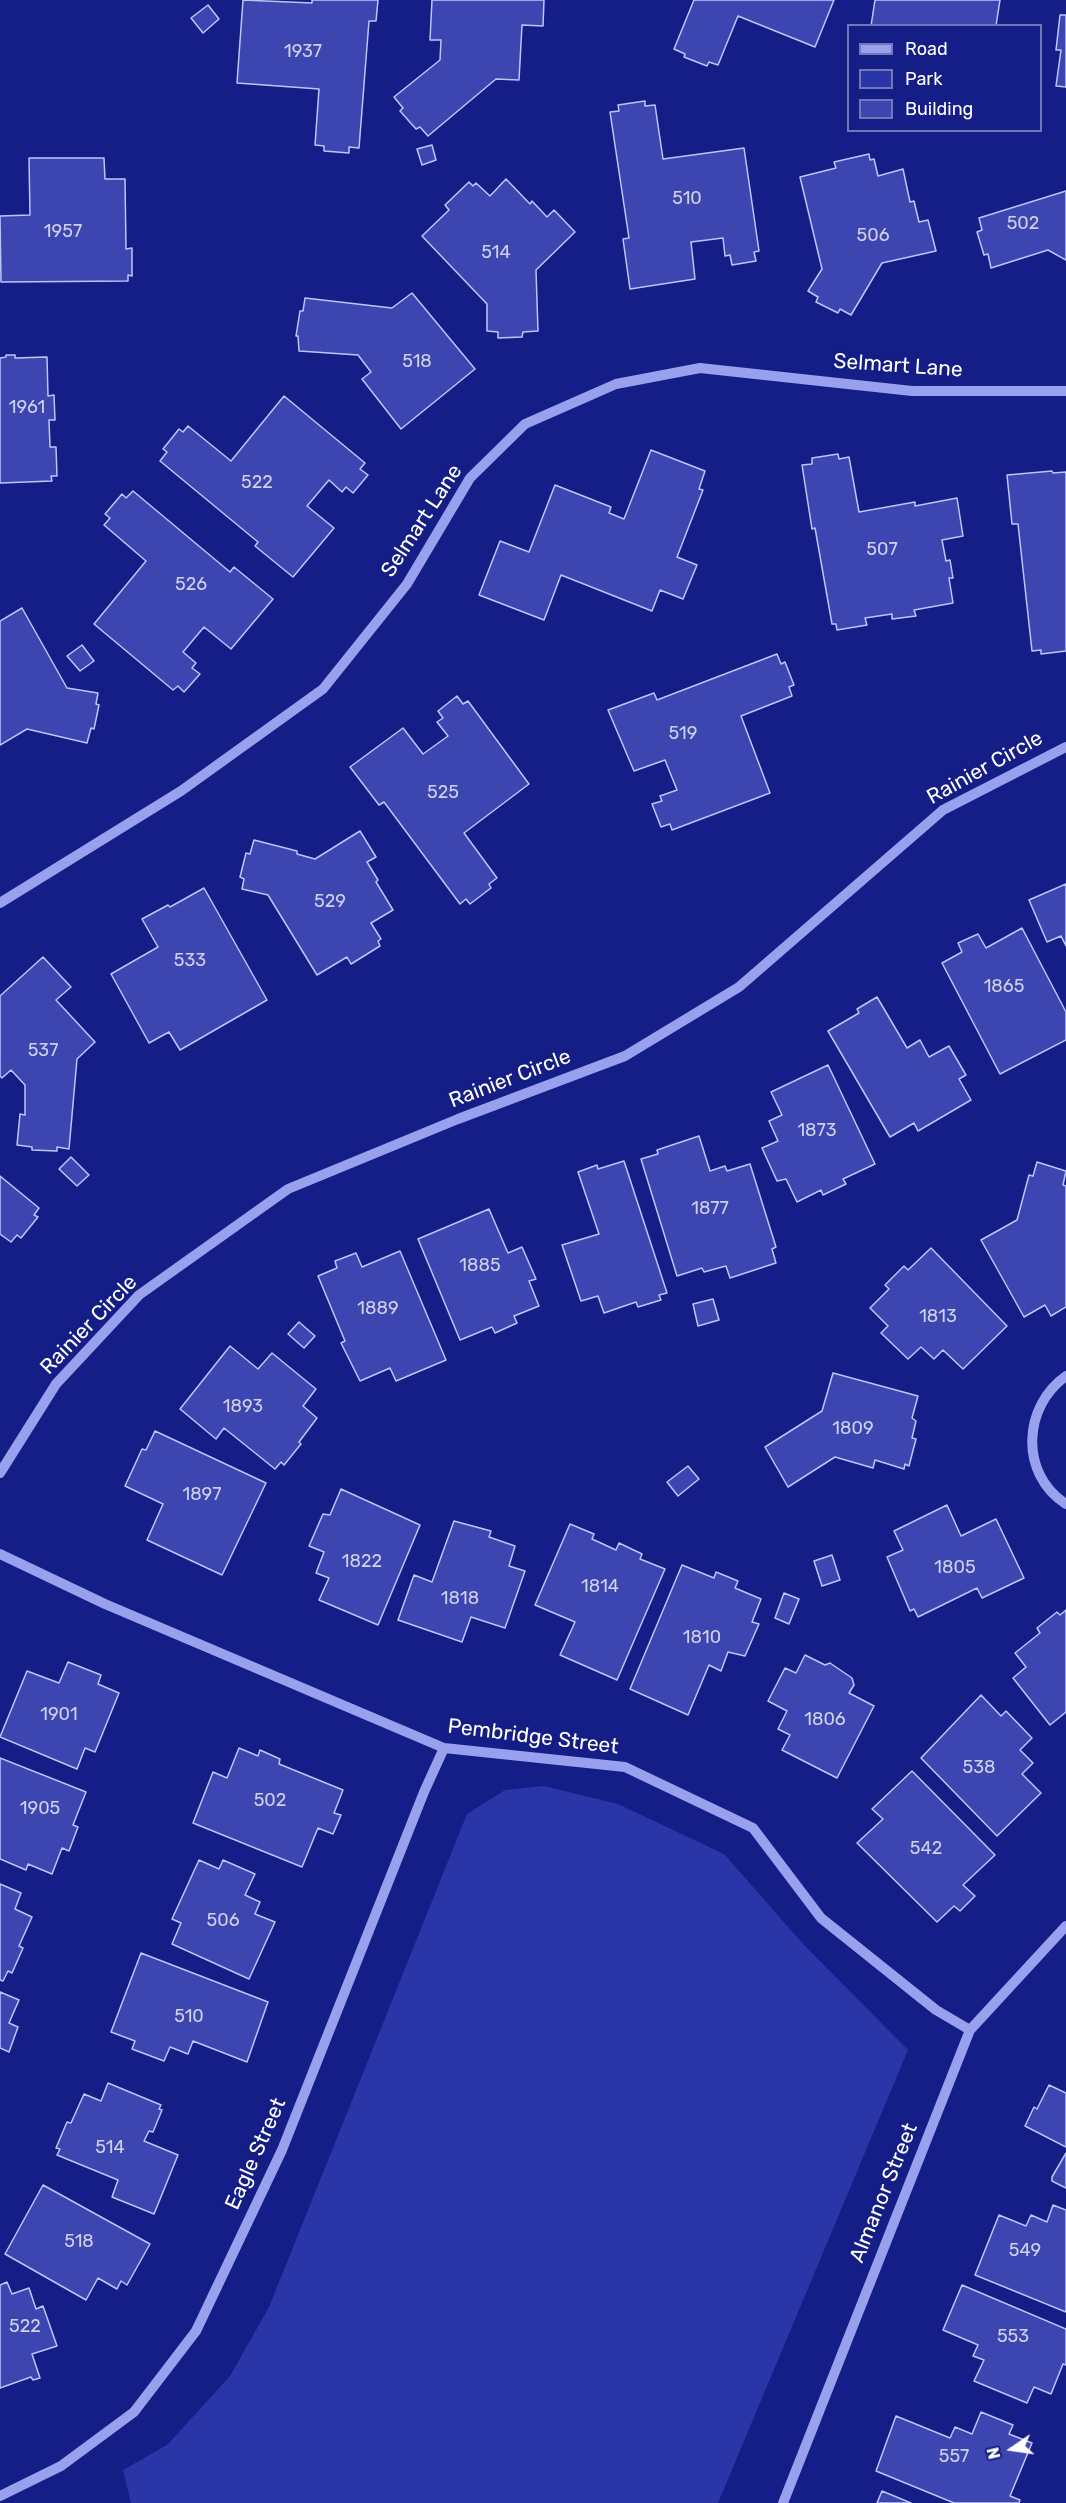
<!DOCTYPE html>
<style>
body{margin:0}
#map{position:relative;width:1066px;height:2503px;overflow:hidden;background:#151d86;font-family:Rubik,sans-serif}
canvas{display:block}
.legend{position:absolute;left:847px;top:24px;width:195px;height:108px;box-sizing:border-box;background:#151d86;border:2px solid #7377b6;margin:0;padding:8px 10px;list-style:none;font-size:18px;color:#fff}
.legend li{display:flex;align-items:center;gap:12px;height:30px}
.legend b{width:30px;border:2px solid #7377b6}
.north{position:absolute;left:982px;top:2419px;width:60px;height:60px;-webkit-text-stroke:4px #151d86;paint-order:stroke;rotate:257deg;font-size:16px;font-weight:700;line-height:24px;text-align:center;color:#fff}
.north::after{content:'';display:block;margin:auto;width:21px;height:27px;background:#fff;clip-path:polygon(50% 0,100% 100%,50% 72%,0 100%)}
</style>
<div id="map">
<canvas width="1066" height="2503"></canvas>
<ul class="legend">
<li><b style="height:8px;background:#99a1ef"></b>Road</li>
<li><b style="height:16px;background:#2a35a7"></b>Park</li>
<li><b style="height:16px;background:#3d46b0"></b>Building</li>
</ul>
<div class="north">N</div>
</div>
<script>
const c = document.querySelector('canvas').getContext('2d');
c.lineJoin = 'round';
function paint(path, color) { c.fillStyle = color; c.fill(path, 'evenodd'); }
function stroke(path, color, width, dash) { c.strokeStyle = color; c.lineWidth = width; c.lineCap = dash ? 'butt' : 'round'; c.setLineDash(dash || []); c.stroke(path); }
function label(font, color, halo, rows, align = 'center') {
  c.font = font + ' Rubik,sans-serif'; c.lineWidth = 4.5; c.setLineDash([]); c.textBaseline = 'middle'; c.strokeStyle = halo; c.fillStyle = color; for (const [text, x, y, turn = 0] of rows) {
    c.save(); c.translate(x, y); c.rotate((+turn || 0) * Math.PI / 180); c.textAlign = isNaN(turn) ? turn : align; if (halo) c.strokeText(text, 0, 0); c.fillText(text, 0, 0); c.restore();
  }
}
paint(new Path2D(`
 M544,1786l74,18 106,50 80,91 104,105 -190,453h-587l-8,-33 44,-25 63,-69 39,-69 198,-493 38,-24z`), '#2a35a7');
const building = new Path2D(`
 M243,0l69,3v-3h66l-2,21h-7l-10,127 -10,-1v6l-25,-2v-5l-9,-1 4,-56 -82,-6z
 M432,0h112l-1,26 -21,-1 -3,55 -23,-1 -68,57 -8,-9 -4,2 -16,-18 3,-3 -9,-11 46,-37 1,-20h-11z
 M694,0h140l-19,47 -77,-31 -20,49 -9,-3 -2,4 -23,-9 1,-3 -11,-5z
 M875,0h125l-4,26h-125z
 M208,5l11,14 -16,14 -12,-15z
 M1060,15h6v72l-10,-1 5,-36h-5z
 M645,101v5l10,-1 8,54 81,-11 15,103 -5,1 2,9 -24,4 -2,-10 -5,1 -2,-18 -32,4 4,37 -65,10 -7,-50 6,-1 -19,-126 9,-1 -1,-6z
 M432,145l4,15 -14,5 -5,-16z
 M869,154l1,6 4,-1 4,17 25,-7 7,33 4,-1 5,21 9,-2 8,31 -54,12 -31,52 -11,-6 -2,4 -22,-11 2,-5 -10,-6 14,-22 -22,-92 36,-9 -2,-6z
 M29,158h75l1,21h20l1,70 6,-1v28l-4,-1v6l-127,1 -1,-66 30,-1z
 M506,179l24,25 2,-3 15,16 7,-7 21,22 -39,38 2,61 -15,1 -1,5 -24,1v-6l-11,-1v-27l-65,-68 27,-26 -4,-5 24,-23 4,4 3,-3 14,13z
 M1066,191v69l-18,-10 -57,18 -3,-14 -4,1 -7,-23 5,-2 -3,-12z
 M412,293l63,76 -74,60 -39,-50 9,-7 -13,-17 -59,-4 -1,-15h-2l4,-25h3l2,-13 87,10z
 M6,355h9v3l32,-1 1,39 6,-1 1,25h-6l1,27h6l1,29h-6l1,5 -52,2v-125l6,-1z
 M284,396l81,67 -5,6 8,6 -15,18 -7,-6 -4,5 -13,-12 -22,26 27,22 -41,49 -38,-31 3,-4 -98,-81 7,-9 -4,-3 16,-20 4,3 5,-6 43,35z
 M651,450l54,21 -6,18 4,1 -26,67 20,8 -14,34 -23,-9 -8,21 -91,-36 -17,45 -65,-25 21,-54 29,11 26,-67 56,22 -2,6 15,6z
 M838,454l1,5 10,-2 10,55 56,-10v4l42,-8 6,38 -21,4 4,21 4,-1 3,18h-4l4,25 -39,7 2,6 -24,3v-5l-27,4 2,7 -30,5 -1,-6h-4l-17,-96 -3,1 -10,-64 10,-1v-6z
 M1052,471l1,2 13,-1v179l-25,3v-4l-9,1 -14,-127h-6l-5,-49z
 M133,491l97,81 4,-5 39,32 -42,50 -27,-22 -21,25 13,11 -4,5 8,6 -16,18 -6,-6 -5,4 -79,-66 52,-63 -42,-36 6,-7 -5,-4 17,-20 4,4z
 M22,608l45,80 31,5 -2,11 3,1 -5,24 -3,-1 -4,15 -60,-14 -27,16v-124z
 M82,645l12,16 -14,10 -13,-15z
 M777,654l4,10 4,-2 9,23 -5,2 3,9 -51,20 29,77 -98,37 -2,-6 -9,3 -9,-23 10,-3 -2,-5 17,-6 -12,-30 -31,11 -26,-61 46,-17 3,7z
 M457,696l6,8 5,-3 61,83 -65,49 33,45 -8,6 2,4 -21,16 -4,-5 -6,5 -76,-102 -5,3 -29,-38 53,-39 20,26 25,-18 -11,-14 6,-4 -5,-7z
 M360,831l16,26 -9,5 11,18 -2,2 17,28 -22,13 10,16 -3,2 2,5 -29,18 -4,-7 -30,18 -49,-80 -26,-6 2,-10 -4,-2 6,-24 4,1 4,-14 43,11v3l18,5z
 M1066,884v62l-5,-10 -14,6 -18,-42z
 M204,888l63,112 -87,50 -11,-18 -20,11 -38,-69 47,-27 -16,-28 26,-14 2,2z
 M1022,928l44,84v28l-66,34 -58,-111 20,-11 -4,-9 20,-9 8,14z
 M43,957l28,30 -15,13 39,42 -18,17 -8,90 -12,-2v4l-25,-1v-3l-15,-2 3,-31 5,1v-30l-14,-15 -9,8 -2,-2v-80z
 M877,997l30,51 13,-8 9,17 20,-11 17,29 -7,4 12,21 -53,31 -4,-8 -24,14 -62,-106 31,-18 -2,-4z
 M828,1065l47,99 -32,15 3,5 -23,11 -2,-5 -24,12 -11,-23 -9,2 -15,-33 16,-7 -9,-20 13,-6 -11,-23z
 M699,1136l11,35 15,-5 2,5 23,-7 26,83 -4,2 4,14 -46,15 -4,-12 -22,6 -2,-4 -25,8 -36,-117 17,-5 -1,-4z
 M71,1157l18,18 -12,11 -18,-17z
 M624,1161l43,132 -8,2 2,5 -23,7 -2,-5 -32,11 -6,-17 -17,5 -19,-56 37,-11 -21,-62 19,-7 1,4z
 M1037,1162l29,9 -3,14 3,1v121l-15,9 -6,-11 -21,12 -43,-77 36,-20 12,-45 4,1z
 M0,1176l39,32 -5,7 4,2 -17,21 -4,-3 -6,7 -11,-8z
 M489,1209l19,44 14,-6 14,32 -7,2 10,25 -25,10 3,7 -22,10 -3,-6 -32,13 -42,-101z
 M931,1248l76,78 -44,43 -20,-19 -9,9 -13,-12 -13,12 -27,-26 7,-7 -18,-18 19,-19 -4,-4 19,-19 4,4z
 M400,1251l46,109 -50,21 -6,-13 -30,13 -19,-38 4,-2 -27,-65 19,-8 -2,-7 21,-8 6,14z
 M713,1299l6,21 -21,6 -5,-22z
 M299,1322l16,14 -11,12 -16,-14z
 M230,1346l28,23 14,-16 44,36 -13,17 14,12 -18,24 2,2 -17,21 -3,-3 -6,7 -51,-41 -8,11 -36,-30z
 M833,1373l85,23 -6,22 4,3 -4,17 4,1 -7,27 -4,-2 -1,5 -29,-9 -2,8 -38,-11 -47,30 -23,-40 57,-36z
 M155,1431l111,52 -44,92 -75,-35 16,-36 -38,-18 17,-37 4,1z
 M688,1466l11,13 -21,17 -11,-14z
 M341,1489l79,36 -42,100 -59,-25 10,-22 -13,-5 8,-21 -15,-6 14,-32 7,1z
 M947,1505l14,31 35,-17 28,59 -42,20 -5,-10 -59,29 -4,-8 -4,2 -23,-54 16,-7 -9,-19z
 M454,1521l37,10 -2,6 26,9 -6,20 16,5 -20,57 -34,-11 -9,25 -64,-22 16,-45 18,7z
 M570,1524l24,10 -2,5 24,11 3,-7 23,11 -2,5 25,10 -48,111 -57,-25 15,-33 -40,-17z
 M832,1555l8,25 -18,6 -8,-25z
 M682,1565l32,13 2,-6 22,9 -3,7 26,11 -9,23 7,2 -14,32 -17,-4 -7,19 -12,-6 -21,50 -58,-26z
 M784,1593l15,6 -10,25 -14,-6z
 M1066,1610v102l-16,13 -37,-47 13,-11 -11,-14 25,-20 -3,-5 20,-16 3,3z
 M805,1655l20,10 5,-2 22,15 2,7 -5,8 25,13 -37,72 -55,-28 8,-15 -12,-6 9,-18 -19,-10 17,-33 11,5z
 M68,1662l33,13 -3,9 21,9 -24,59 -10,-4 -8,21 -77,-32 27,-66 32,12z
 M981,1695l20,21 5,-5 26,27 -12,12 13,13 -11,11 19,19 -44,43 -76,-78z
 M239,1748l19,8 2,-6 20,9 -1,5 64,26 -9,23 7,2 -8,19 -15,-6 -16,39 -109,-44 20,-51 14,6z
 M0,1758l86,34 -13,33 5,2 -9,24 -7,-3 -10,26 -24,-10 -2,6 -26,-11z
 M912,1771l83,84 -32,30 12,11 -15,15 -6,-5 -17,16 -80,-79 26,-24 -11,-10z
 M199,1860l20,9 4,-9 32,14 -10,21 15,7 -5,12 20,8 -26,57 -77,-35 9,-21 -9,-4z
 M0,1884l21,9 -6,16 17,8 -13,29 4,2 -11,25 -4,-2 -5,10 -3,-1z
 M141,1953l127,49 -21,60 -54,-21 -5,13 -18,-7 -6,14 -32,-12 3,-8 -24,-9z
 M0,1992l19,8 -10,23 9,4 -9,25 -9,-4z
 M108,2083l53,22 -2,4 3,1 -9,22 -4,-1 -5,10 34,14 -24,59 -42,-17 6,-17 -61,-25 3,-6 -4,-1 11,-26 4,1 13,-29 17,7z
 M1049,2085l17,8v54l-41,-21 9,-19 3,2z
 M1066,2153v35l-14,-7v-4z
 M43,2185l107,59 -23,41 -6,-4 -4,8 -19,-11 -12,22 -81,-46z
 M1053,2205l13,5v102l-91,-37 24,-60 27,11 5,-11 16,7z
 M7,2282l5,12 17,-6 7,21 7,-3 14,40 -25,8 8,24 -7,2 -2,-3 -31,11v-103z
 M962,2285l104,44v36l-3,-1 -12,30 -17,-7 -7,16 -53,-22 10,-21 -11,-4 5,-11 -35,-15z
 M981,2412l32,13 -4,9 23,9 -22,53 10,4 -1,3h-65l-78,-32 20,-55 54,22 5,-11 17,7z
 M882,2491l29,12h-34z`);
paint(building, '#3d46b0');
stroke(building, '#bfc5fb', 1.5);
stroke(new Path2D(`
 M0,903l181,-112 142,-102 84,-105 63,-106 55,-54 91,-40 84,-16 212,23h154
 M1066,1376c-43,30 -47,98 0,128
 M0,1473l56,-89 83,-89 149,-106 170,-70 167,-63 114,-69 204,-177 123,-63
 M0,1554l105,50 339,144 181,19 128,61 68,90 115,92 34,20
 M0,2496l61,-30 73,-54 62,-81 86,-181 142,-358 20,-44
 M783,2503l187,-473 96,-104`), '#99a1ef', 10);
label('18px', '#ced1eb', null, [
 ["1937",303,52],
 ["510",687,199],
 ["502",1023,224],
 ["1957",63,232],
 ["506",873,236],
 ["514",496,253],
 ["518",417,362],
 ["1961",27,408],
 ["522",257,483],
 ["507",882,550],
 ["526",191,585],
 ["519",683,734],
 ["525",443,793],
 ["529",330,902],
 ["533",190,961],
 ["1865",1004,987],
 ["537",43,1051],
 ["1873",817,1131],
 ["1877",710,1209],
 ["1885",480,1266],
 ["1889",378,1309],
 ["1813",938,1317],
 ["1893",243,1407],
 ["1809",853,1429],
 ["1897",202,1495],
 ["1822",362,1562],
 ["1805",955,1568],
 ["1814",600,1587],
 ["1818",460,1599],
 ["1810",702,1638],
 ["1901",59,1715],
 ["1806",825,1720],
 ["538",979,1768],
 ["502",270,1801],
 ["1905",40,1809],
 ["542",926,1849],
 ["506",223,1921],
 ["510",189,2017],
 ["514",110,2148],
 ["518",79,2242],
 ["549",1025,2251],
 ["522",25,2327],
 ["553",1013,2337],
 ["557",954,2457]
]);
label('21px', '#fff', '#151d86', [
 ["Selmart Lane",898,366,4],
 ["Selmart Lane",422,521,-57],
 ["Rainier Circle",985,768,-29],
 ["Rainier Circle",510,1079,-21],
 ["Rainier Circle",89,1325,-46],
 ["Pembridge Street",533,1737,7],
 ["Eagle Street",256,2154,-66],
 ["Almanor Street",884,2193,-68]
]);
</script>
